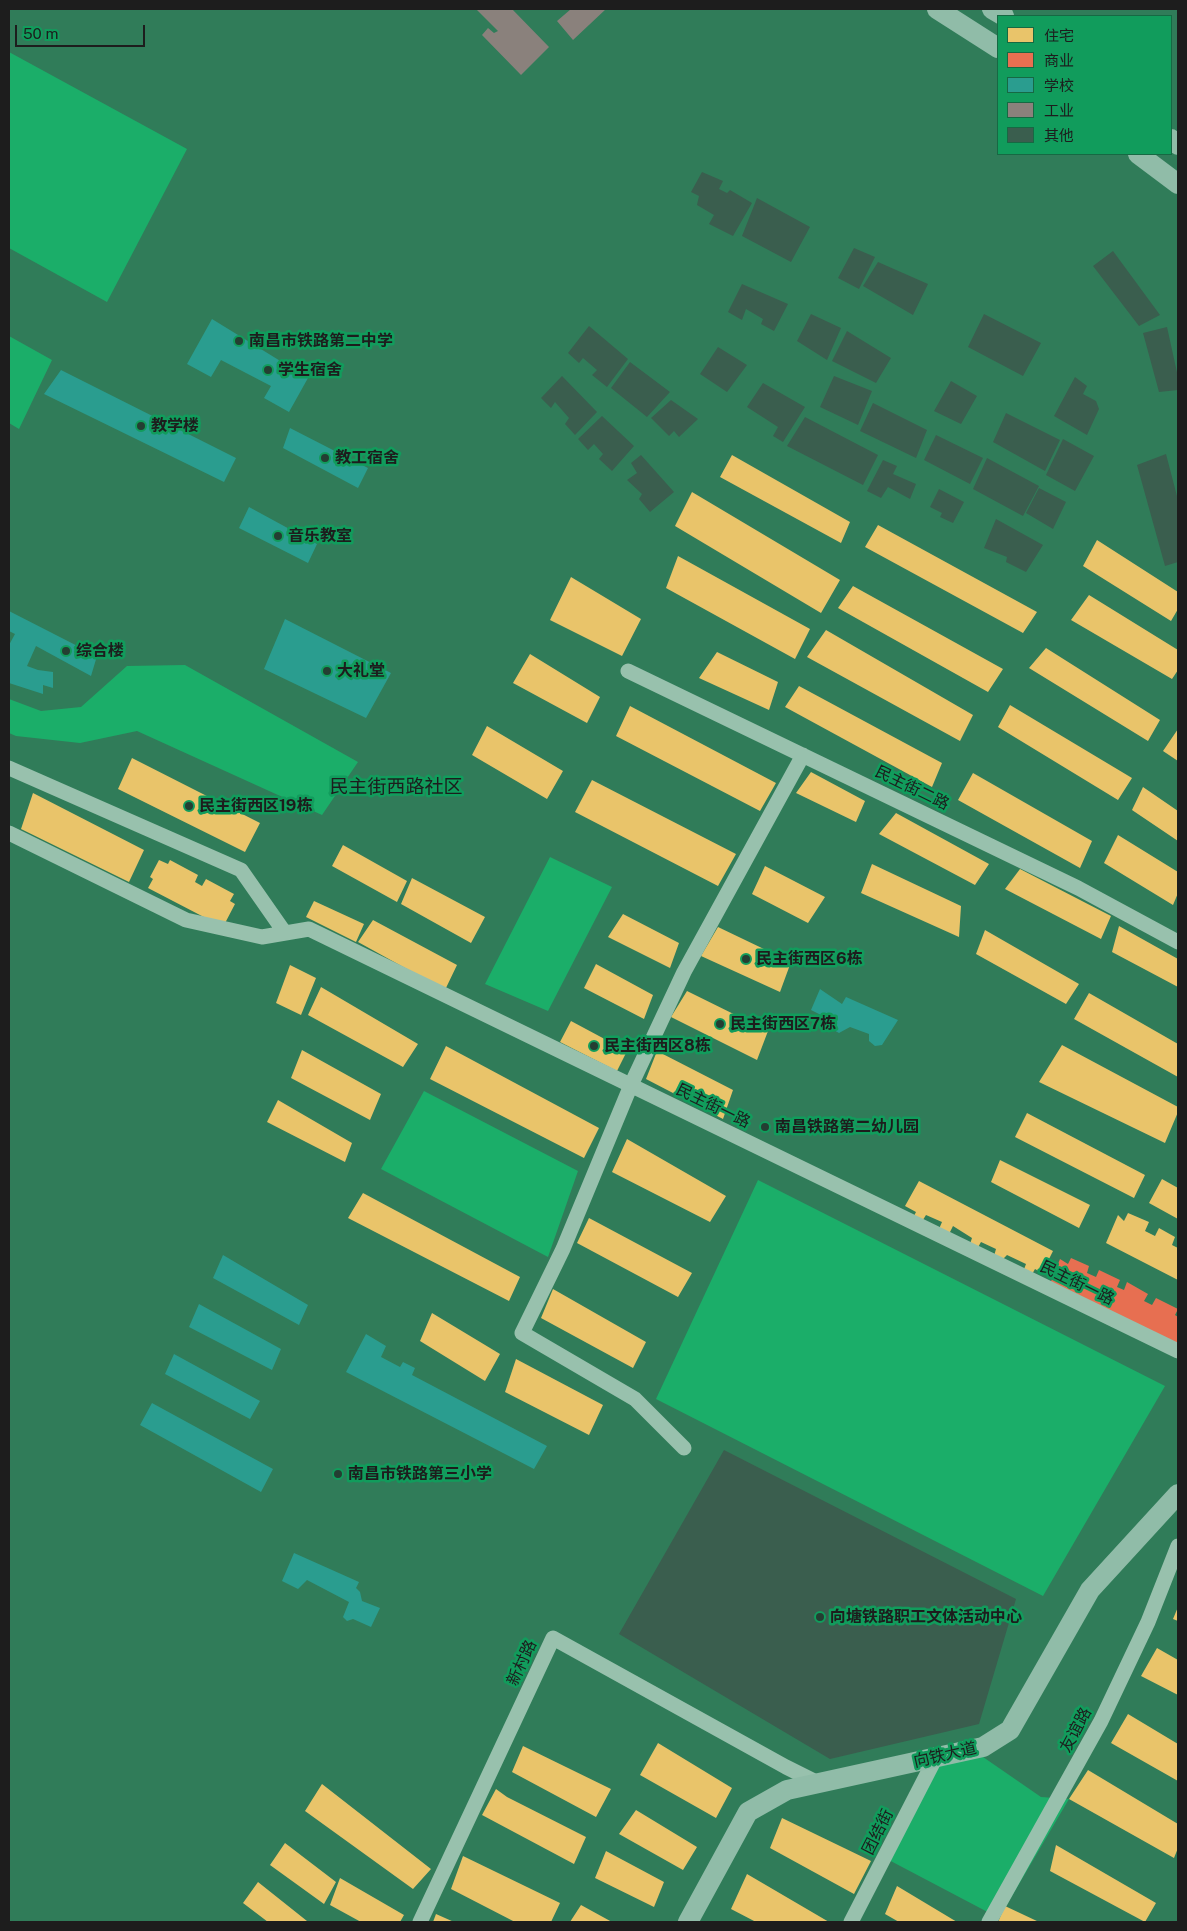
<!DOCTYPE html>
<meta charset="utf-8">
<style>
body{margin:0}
#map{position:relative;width:1187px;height:1931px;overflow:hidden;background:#307c59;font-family:"Public Sans","Noto Sans SC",sans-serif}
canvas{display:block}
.frame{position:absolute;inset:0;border:10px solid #1d1d1d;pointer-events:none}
.legend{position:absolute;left:997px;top:15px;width:175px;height:140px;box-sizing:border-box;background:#119c5c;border:1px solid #166943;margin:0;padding:6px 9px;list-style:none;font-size:15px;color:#1d1d1d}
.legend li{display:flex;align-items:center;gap:10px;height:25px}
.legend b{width:25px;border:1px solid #166943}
.scale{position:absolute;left:15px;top:25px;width:130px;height:22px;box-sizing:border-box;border:2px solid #1d1d1d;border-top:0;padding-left:6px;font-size:15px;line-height:18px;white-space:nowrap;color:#1d1d1d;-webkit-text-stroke:4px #119c5c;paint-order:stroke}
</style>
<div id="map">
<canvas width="1187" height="1931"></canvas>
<div class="frame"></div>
<ul class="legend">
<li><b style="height:14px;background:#e9c46a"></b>住宅</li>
<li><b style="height:14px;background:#e76f51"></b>商业</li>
<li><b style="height:14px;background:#2a9d8f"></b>学校</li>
<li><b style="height:14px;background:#8a817c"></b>工业</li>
<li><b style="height:14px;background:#3a5e4e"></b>其他</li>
</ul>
<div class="scale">50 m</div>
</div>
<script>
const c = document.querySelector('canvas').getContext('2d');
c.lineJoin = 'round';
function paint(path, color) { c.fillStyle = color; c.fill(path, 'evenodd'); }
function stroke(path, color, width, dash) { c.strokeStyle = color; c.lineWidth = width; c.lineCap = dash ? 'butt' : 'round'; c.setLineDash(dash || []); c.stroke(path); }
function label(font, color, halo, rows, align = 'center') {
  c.font = font + ' "Public Sans","Noto Sans SC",sans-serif'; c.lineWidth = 5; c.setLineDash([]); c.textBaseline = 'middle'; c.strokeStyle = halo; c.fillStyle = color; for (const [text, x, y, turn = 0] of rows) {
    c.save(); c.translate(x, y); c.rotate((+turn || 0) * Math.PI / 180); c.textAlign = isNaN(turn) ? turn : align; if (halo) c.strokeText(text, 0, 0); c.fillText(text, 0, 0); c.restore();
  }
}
paint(new Path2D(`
 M9,52l178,97 -80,153 -98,-54z
 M9,336l43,24 -33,69 -10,-6z
 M185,665l173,97 -36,53 -185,-84 -57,12 -64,-7 -7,-3v-34l32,12 40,-4 46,-41z
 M550,857l62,30 -64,124 -63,-27z
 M424,1091l154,80 -30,86 -167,-88z
 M758,1180l407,206 -122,210 -387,-197z
 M970,1748l71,49 28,2 -70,119 -114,-60 57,-102z`), '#1bae69');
paint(new Path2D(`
 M732,455l118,67 -9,21 -121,-66z
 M692,492l148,88 -19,33 -146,-87z
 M878,525l159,87 -14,21 -158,-86z
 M1097,540l81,52v17l-7,12 -88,-55z
 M678,556l132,73 -15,30 -129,-71z
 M571,577l70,42 -19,37 -72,-36z
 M853,586l150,83 -15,23 -150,-84z
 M1089,595l89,55v20l-6,9 -101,-59z
 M826,630l147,85 -13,26 -153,-84z
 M1046,648l114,72 -12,21 -119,-73z
 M717,652l61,30 -9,28 -70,-32z
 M530,654l70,43 -13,26 -74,-40z
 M799,686l143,77 -10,24 -147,-80z
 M1010,705l122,73 -14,22 -120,-73z
 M630,706l146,77 -16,28 -144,-75z
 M487,726l76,45 -16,28 -75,-44z
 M1178,729v32l-15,-10z
 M132,758l128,65 -15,29 -127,-63z
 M811,772l54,29 -9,21 -60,-29z
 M973,773l119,68 -12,27 -122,-68z
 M592,780l144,74 -18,32 -143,-74z
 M1143,787l35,24v30l-46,-31z
 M33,793l111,57 -15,32 -108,-53z
 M896,813l93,51 -14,21 -96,-51z
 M1118,835l60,37v21l-5,12 -69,-42z
 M343,845l64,36 -10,21 -65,-36z
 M159,860l9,4 2,-4 28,15 -3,7 7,4 4,-7 28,15 -4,7 5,3 -12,23 -75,-39 5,-9 -3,-2z
 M872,864l89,42 -2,31 -98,-44z
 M765,866l60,31 -17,26 -56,-29z
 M1020,869l91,47 -10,23 -96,-50z
 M412,878l73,39 -14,26 -70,-39z
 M314,901l50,23 -8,18 -50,-25z
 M623,914l56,29 -9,25 -62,-31z
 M373,920l84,45 -12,25 -87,-48z
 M1119,926l59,33v28l-66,-35z
 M718,927l73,35 -11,30 -79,-36z
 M985,930l94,54 -13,20 -90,-50z
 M596,964l57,31 -9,24 -60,-31z
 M290,965l26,13 -15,37 -25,-12z
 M321,987l97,57 -15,23 -95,-52z
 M687,991l81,40 -11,29 -86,-43z
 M1089,993l89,51v33l-104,-58z
 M571,1021l56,30 -10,20 -57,-29z
 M1062,1045l116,62v5l-13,31 -126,-61z
 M446,1046l153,82 -15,30 -154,-79z
 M302,1050l79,44 -11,26 -79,-42z
 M657,1051l76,39 -10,29 -77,-40z
 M278,1100l74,43 -7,19 -78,-40z
 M1027,1113l118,62 -11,23 -119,-61z
 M627,1139l99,57 -16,26 -98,-50z
 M1000,1160l90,45 -11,23 -88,-46z
 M1162,1179l16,9v31l-29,-16z
 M919,1181l134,70 -11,22 -7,-4 -4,7 -8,-4 3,-8 -19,-9 -5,5 -8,-4 2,-7 -15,-7 -4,7 -7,-5 2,-6 -19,-12 -5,10 -9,-7 3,-7 -16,-7 -5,8 -8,-5 3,-6 -11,-6z
 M363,1193l157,84 -11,24 -161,-83z
 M1128,1213l21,9 -4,9 10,5 4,-8 16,9 -3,8 6,3v32l-72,-37 12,-28 6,6z
 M589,1218l103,55 -14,24 -101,-54z
 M553,1289l93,53 -13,26 -92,-50z
 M432,1313l68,41 -15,27 -65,-40z
 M516,1359l87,46 -14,30 -84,-43z
 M1178,1607v14l-5,-2z
 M1157,1648l21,12v35l-37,-19z
 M1128,1714l50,30v37l-67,-38z
 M658,1743l74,45 -16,30 -76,-43z
 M523,1746l88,43 -15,28 -84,-45z
 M1088,1770l90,54v24l-4,10 -105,-59z
 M322,1784l109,85 -18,20 -108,-78z
 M496,1789l11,8 79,40 -12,27 -92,-49z
 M636,1810l61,37 -14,23 -64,-36z
 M782,1818l89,43 -17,33 -84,-46z
 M285,1843l51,39 -12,22 -54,-39z
 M1056,1845l100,58 -11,19 -95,-51z
 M606,1851l58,31 -10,25 -59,-29z
 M463,1856l97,47 -9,19h-36l-64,-33z
 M747,1874l82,48h-73l-25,-13z
 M340,1878l64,37 -4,7h-39l-31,-17z
 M258,1882l49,39 -39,1 -25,-19z
 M897,1886l60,36h-58l-14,-8z
 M581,1905l31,17h-42z
 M1005,1906l34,16h-41z
 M436,1914l18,8h-21z`), '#e9c46a');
paint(new Path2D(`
 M1071,1258l18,8 -2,7 9,4 3,-7 21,10 -3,7 7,3 3,-8 21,12 -4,7 8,4 4,-7 22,11 -3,6 3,2v27l-128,-60 10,-25 8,5z`), '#e76f51');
paint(new Path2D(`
 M212,319l96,59 -19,34 -25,-14 7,-12 -50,-26 -10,17 -24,-13z
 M61,370l175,88 -12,24 -180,-88z
 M290,428l78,40 -10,20 -75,-40z
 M249,507l68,37 -9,19 -69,-35z
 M9,611l88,45 -6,20 -55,-30 -9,20 11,4 15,2v16l-10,-3v9l-34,-11v-38l6,-11 -6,-3z
 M285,619l106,54 -25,45 -102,-49z
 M820,989l22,15 4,-7 52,23 -16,25 -7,1 -6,-5v-7l-19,-7 -11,6 -7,-4 3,-7 -24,-12z
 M223,1255l85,50 -9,20 -86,-47z
 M199,1304l82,45 -9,21 -83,-43z
 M366,1334l20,12 -5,11 19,10 3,-5 12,6 -3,7 135,71 -13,23 -188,-97z
 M174,1354l86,47 -10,18 -85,-45z
 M152,1403l121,66 -12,23 -121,-67z
 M294,1553l65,29 -3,6 4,4 2,9 18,7 -9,19 -18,-8 -6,2 -4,-4 6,-15 -42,-22 -9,9 -16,-8z`), '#2a9d8f');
paint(new Path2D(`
 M476,9h36l37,38 -28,28 -39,-40 6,-7 6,5 4,-2z
 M571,9h35l-33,31 -16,-19z`), '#8a817c');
paint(new Path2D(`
 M702,172l21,9 -4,8 8,4 3,-3 22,13 -19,33 -24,-12 5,-9 -17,-10 2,-9 -8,-4z
 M757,198l53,29 -19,35 -49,-26z
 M854,248l21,9 -16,32 -21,-11z
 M1113,251l47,64 -21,11 -46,-60z
 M878,262l50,22 -15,31 -50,-29z
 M742,284l46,20 -14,27 -13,-7 2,-5 -17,-10 -4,11 -14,-8z
 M811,314l30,14 -14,32 -30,-19z
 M984,314l57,29 -18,33 -55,-29z
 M589,326l39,33 -21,28 -15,-12 5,-5 -14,-12 -4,5 -11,-10z
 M1167,327l11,50v13l-19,2 -16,-59z
 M847,331l44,27 -15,25 -44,-22z
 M718,347l29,18 -20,27 -27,-18z
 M630,362l40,30 -23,25 -36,-29z
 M562,376l35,36 -22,23 -10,-11 4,-6 -14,-16 -4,6 -10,-10z
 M834,376l38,15 -14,34 -38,-18z
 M1075,377l12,9 -4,8 13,7 3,8 -12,26 -33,-19z
 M951,381l26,15 -16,28 -27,-13z
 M763,383l42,24 -22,35 -10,-6 5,-9 -31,-20z
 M671,400l27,19 -19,18 -5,-6 -5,5 -18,-18z
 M873,403l54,27 -11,28 -56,-27z
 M1006,413l54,27 -15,31 -52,-29z
 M602,416l32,30 -22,25 -13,-12 4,-5 -9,-10 -6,6 -10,-11z
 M805,417l73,38 -15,30 -76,-39z
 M936,435l47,23 -13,26 -46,-24z
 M1063,439l31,17 -19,35 -29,-16z
 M1166,454l12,46v62l-13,4 -28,-101z
 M641,455l33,37 -24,20 -11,-13 3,-5 -15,-14 10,-7 -6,-10z
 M987,458l52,28 -16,30 -50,-27z
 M883,460l14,6 -4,8 23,10 -6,15 -22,-12 -7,11 -14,-7z
 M1039,488l27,14 -13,27 -27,-16z
 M939,489l25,13 -11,21 -13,-6 2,-4 -12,-6z
 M996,519l47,26 -17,27 -20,-10 1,-5 -23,-9z
 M724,1450l292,149 -37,125 -149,35 -211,-125z`), '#3a5e4e');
stroke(new Path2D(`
 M628,671l450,217 100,54
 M9,768l232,102 44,63
 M9,833l177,87 76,17 47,-8 869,422
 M684,1448l-49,-49 -113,-66 41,-84 68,-164 53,-113 119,-217
 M420,1922l133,-284 233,129 32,16
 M851,1922l85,-165
 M989,1922l112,-201 47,-99 30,-76`), '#98c1ad', 15);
stroke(new Path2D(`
 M937,9l61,39
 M992,9l12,7
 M1171,139l7,6
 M1138,154l40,30
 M688,1922l60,-110 39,-22 196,-43 27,-17 80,-140 88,-96`), '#90bca8', 20);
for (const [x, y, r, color] of [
 [239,341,5,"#243e32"],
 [268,370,5,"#243e32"],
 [141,426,5,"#243e32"],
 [325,458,5,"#243e32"],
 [278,536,5,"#243e32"],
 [66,651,5,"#243e32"],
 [327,671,5,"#243e32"],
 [189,806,5,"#243e32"],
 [746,959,5,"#243e32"],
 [720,1024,5,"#243e32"],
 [594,1046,5,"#243e32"],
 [765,1127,5,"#243e32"],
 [338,1474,5,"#243e32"],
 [820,1617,5,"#243e32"]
]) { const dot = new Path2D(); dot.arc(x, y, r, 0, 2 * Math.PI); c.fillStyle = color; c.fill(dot); stroke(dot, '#119c5c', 2); }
label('bold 16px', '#1d1d1d', '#119c5c', [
 ["南昌市铁路第二中学",249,341],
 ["学生宿舍",278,370],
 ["教学楼",151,426],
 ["教工宿舍",335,458],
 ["音乐教室",288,536],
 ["综合楼",76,651],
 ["大礼堂",337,671],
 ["民主街西区19栋",199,806],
 ["民主街西区6栋",756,959],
 ["民主街西区7栋",730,1024],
 ["民主街西区8栋",604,1046],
 ["南昌铁路第二幼儿园",775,1127],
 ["南昌市铁路第三小学",348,1474],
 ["向塘铁路职工文体活动中心",830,1617]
], 'left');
label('16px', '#1d1d1d', '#119c5c', [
 ["民主街二路",912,788,26],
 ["民主街一路",713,1106,26],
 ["民主街一路",1077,1283,26],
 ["新村路",522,1663,-65],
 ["友谊路",1076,1730,-62],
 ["向铁大道",945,1755,-13],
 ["团结街",878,1832,-63]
]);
label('19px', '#1d1d1d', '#119c5c', [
 ["民主街西路社区",396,787]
]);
</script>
